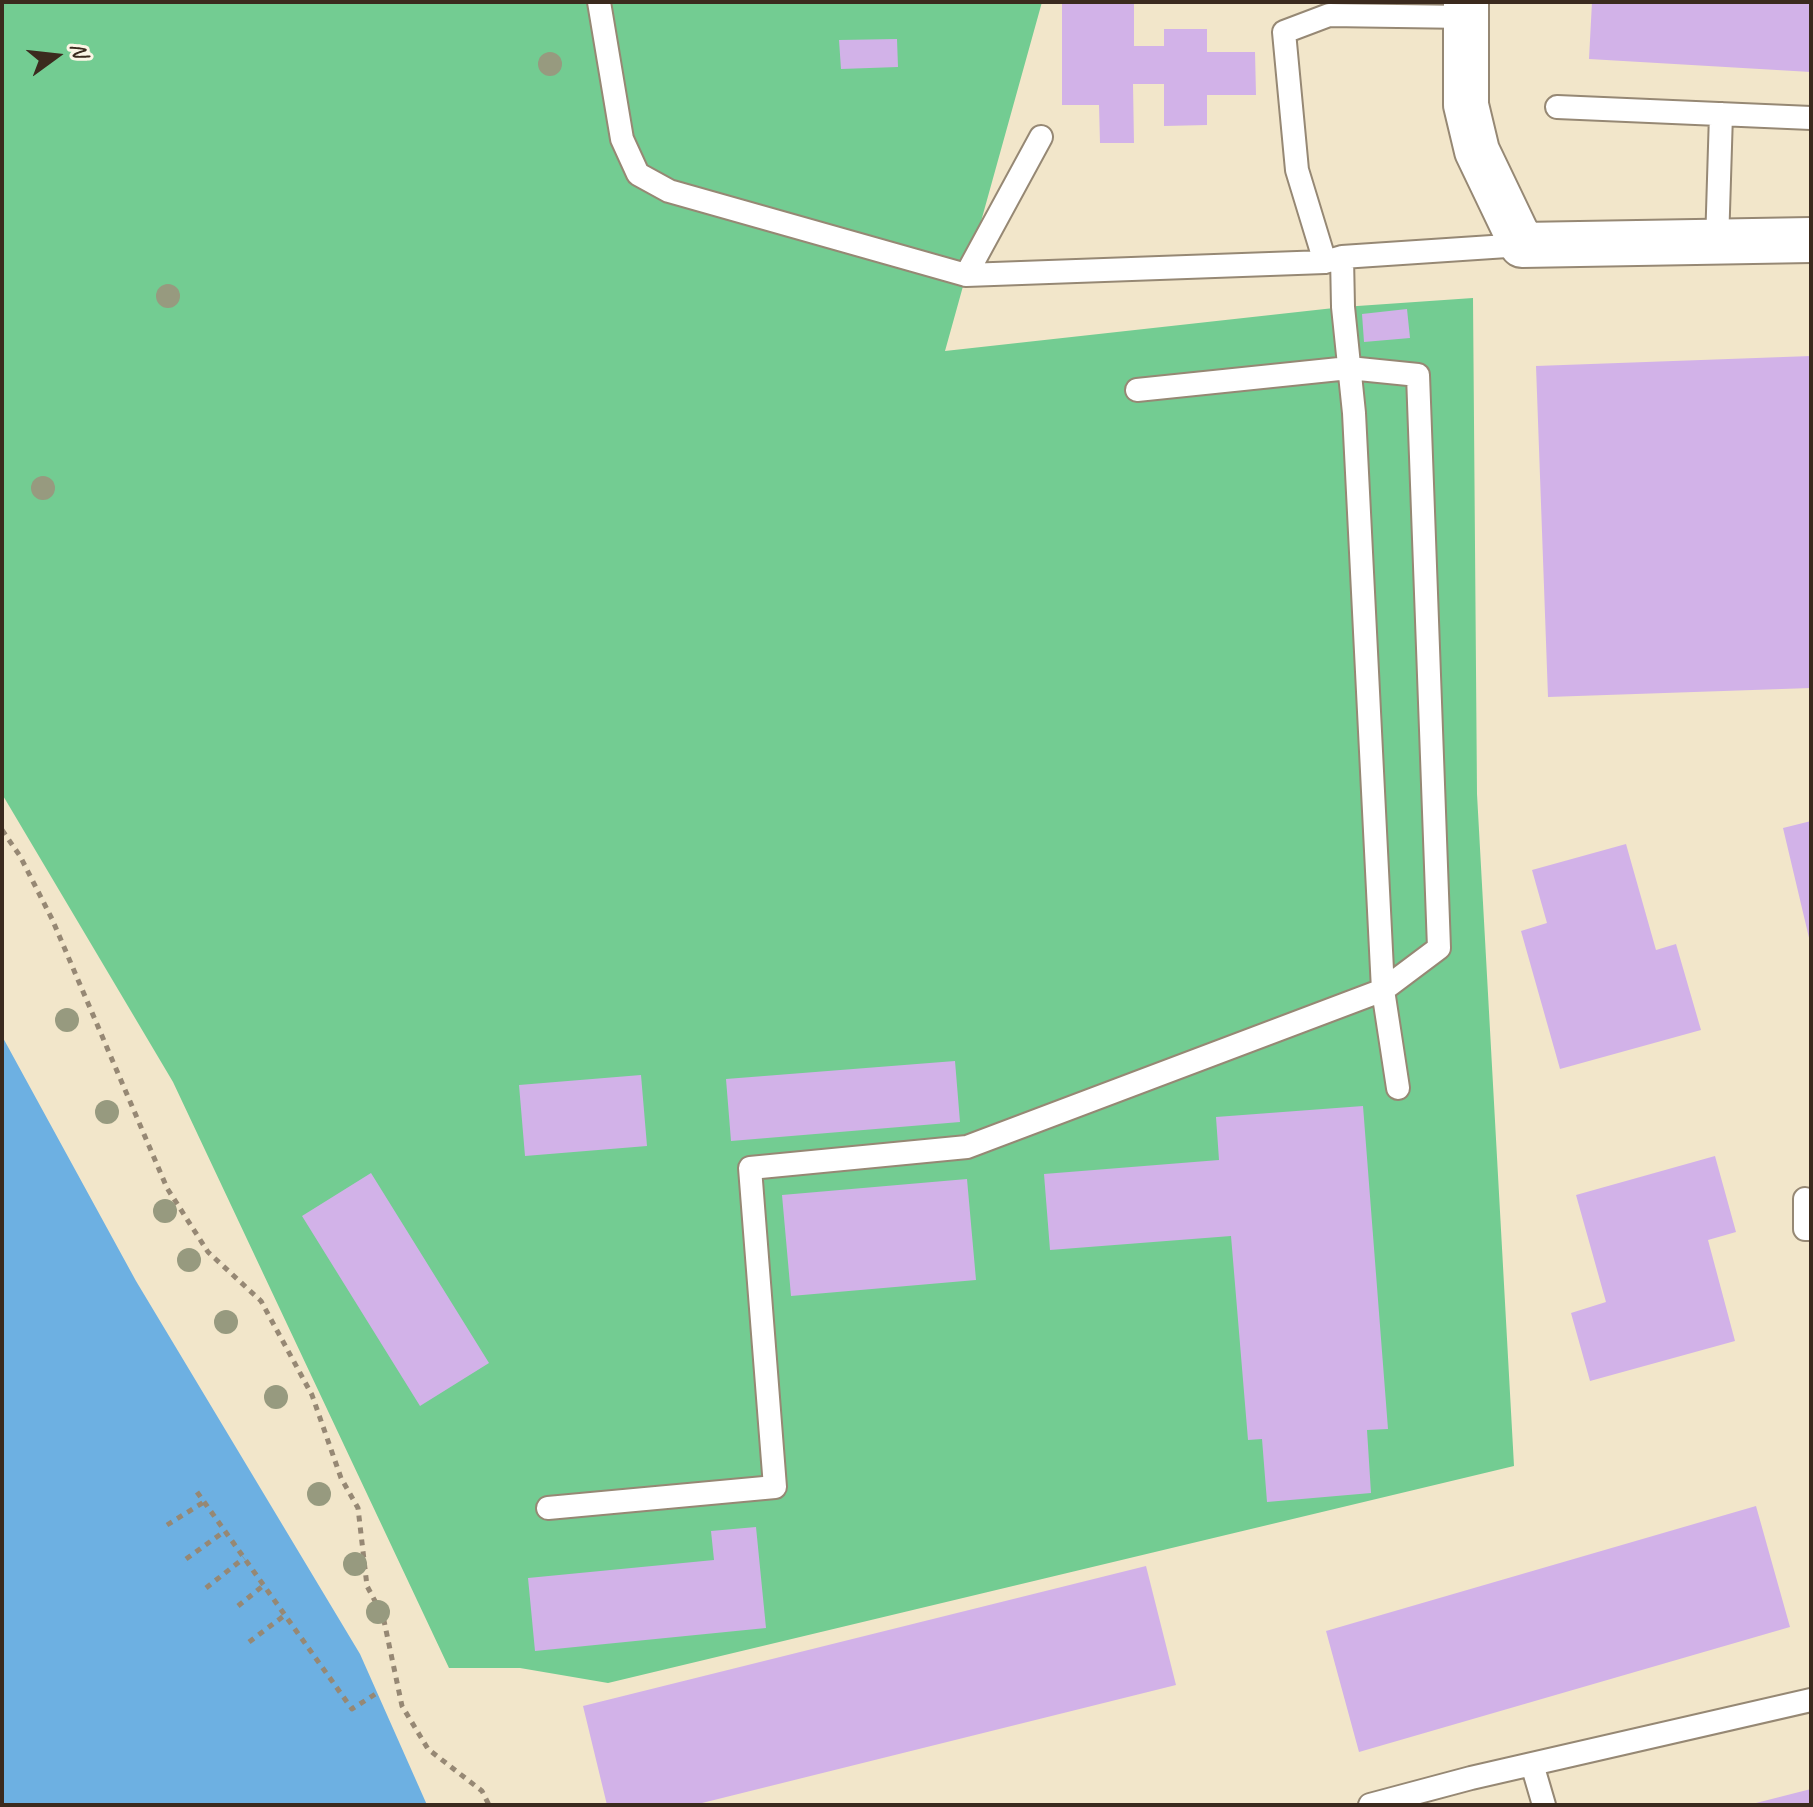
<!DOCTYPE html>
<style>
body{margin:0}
#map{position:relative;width:1813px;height:1807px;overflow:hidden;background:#f2e6ca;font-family:Caveat,sans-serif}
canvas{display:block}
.frame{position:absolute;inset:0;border:4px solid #3b2a1e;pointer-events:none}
.north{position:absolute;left:16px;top:16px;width:80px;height:80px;-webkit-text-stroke:6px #fcf5e5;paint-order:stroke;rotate:75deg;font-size:22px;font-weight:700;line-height:32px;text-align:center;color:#3b2a1e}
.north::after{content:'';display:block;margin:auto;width:28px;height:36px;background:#3b2a1e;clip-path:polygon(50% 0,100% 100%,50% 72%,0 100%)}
</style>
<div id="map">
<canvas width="1813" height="1807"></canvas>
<div class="frame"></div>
<div class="north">N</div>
</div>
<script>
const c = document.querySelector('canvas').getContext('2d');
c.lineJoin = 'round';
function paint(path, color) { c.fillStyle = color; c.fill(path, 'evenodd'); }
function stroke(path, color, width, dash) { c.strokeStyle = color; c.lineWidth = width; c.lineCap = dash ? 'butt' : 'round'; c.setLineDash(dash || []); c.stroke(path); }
paint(new Path2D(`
 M2,2h1040l-97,349 398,-44 130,-9 4,496 37,672 -906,217 -88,-15h-71l-276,-586 -171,-288z`), '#73cc92');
paint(new Path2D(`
 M2,1036l134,245 224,373 67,151h-425z`), '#6db0e2');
paint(new Path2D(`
 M1062,2h72v44h30v-17h43v23h48l1,43h-49v30l-43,1v-42h-31l1,59h-34l-1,-38h-37z
 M1592,2h219v70l-222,-13z
 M897,39l1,28 -57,2 -2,-29z
 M1407,309l3,29 -46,4 -2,-28z
 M1811,356v332l-263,9 -12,-331z
 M1811,821v121h-1l-27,-114z
 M1626,844l30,106 20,-6 25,86 -141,39 -39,-138 26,-8 -15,-53z
 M955,1061l5,61 -229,19 -5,-62z
 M641,1075l6,71 -122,10 -6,-71z
 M1363,1106l25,323 -21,1 4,63 -104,9 -5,-63 -14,1 -17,-204 -181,14 -6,-76 175,-14 -3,-43z
 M1715,1156l21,76 -28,8 27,101 -145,40 -19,-68 35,-11 -30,-107z
 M371,1173l118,190 -69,43 -118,-190z
 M967,1179l9,101 -185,16 -9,-101z
 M1756,1506l34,121 -431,125 -33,-121z
 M756,1527l10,101 -231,23 -7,-73 186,-18 -3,-29z
 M1146,1566l30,119 -482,120h-87l-24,-99z
 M1811,1789v16h-59v-1z`), '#d2b2e8');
const lane = new Path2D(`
 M599,2l23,137 16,35 31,17 297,84 359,-13 17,-5 180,-12
 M1557,107l254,11
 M1717,244l4,-130
 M1342,257l1,50 11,106 29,577 15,98
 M1325,262l-28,-92 -13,-138 45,-17 138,2
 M966,275l75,-138
 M1805,1199v30h6
 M548,1508l227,-21 -25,-319 217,-21 416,-157 56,-42 -21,-573 -69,-7 -212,22
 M1532,1764l12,41
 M1370,1805l101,-27 340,-78`);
const street = new Path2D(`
 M1466,2v103l11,46 45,94 289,-5`);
stroke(lane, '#968874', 26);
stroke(street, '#968874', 48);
stroke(new Path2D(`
 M2,830l18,26 32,63 115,269 41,64 53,49 51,94 29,83 17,30 9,78 16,30 19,90 26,43 54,42 7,14
 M197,1492l155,217 25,-16
 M167,1525l37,-23
 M186,1559l39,-28
 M206,1588l38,-30
 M238,1606l26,-21
 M249,1642l36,-27`), '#968874', 5, [6, 6]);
stroke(lane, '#fff', 22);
stroke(street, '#fff', 44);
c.fillStyle = '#979a7f';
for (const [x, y] of [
 [550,64],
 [168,296],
 [43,488],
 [67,1020],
 [107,1112],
 [165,1211],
 [189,1260],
 [226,1322],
 [276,1397],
 [319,1494],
 [355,1564],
 [378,1612]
]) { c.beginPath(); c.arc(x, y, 12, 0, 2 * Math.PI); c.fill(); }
</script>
